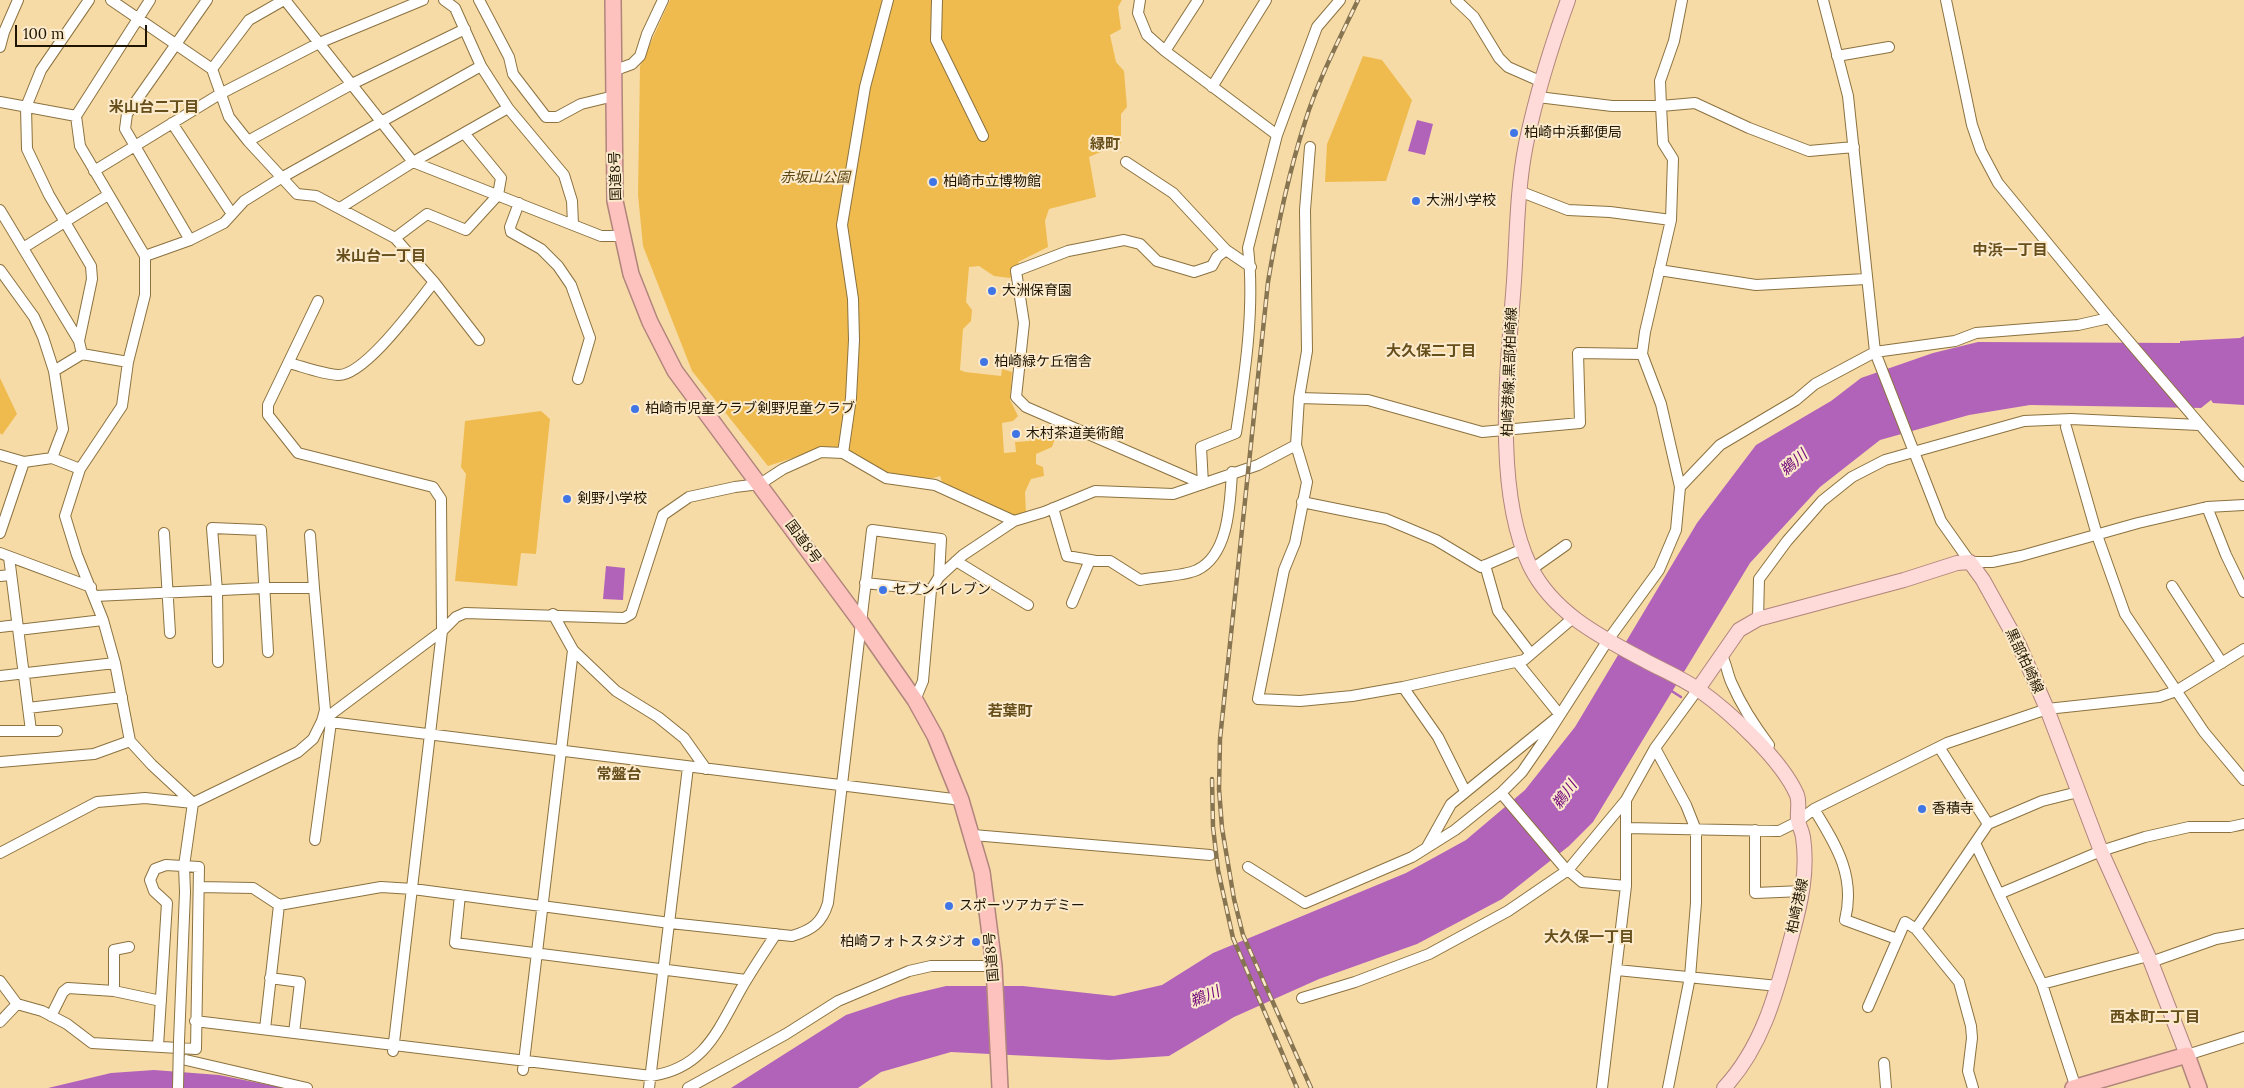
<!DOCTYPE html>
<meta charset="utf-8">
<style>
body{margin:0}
#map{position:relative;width:2244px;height:1088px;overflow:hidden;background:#f7dba6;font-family:Lora,serif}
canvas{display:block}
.scale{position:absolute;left:15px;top:25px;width:132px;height:22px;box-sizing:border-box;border:2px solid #1f1502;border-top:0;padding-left:6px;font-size:15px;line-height:18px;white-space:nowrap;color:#1f1502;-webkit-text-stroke:4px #fbeacb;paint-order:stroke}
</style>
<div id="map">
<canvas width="2244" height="1088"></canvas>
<div class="scale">100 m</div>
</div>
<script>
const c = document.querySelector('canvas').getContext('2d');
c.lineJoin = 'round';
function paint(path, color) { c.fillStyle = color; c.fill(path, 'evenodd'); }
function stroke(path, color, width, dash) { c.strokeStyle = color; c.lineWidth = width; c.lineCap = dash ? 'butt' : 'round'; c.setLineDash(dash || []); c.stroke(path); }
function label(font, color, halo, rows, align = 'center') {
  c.font = font + ' Lora,"Noto Sans JP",serif'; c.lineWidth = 4; c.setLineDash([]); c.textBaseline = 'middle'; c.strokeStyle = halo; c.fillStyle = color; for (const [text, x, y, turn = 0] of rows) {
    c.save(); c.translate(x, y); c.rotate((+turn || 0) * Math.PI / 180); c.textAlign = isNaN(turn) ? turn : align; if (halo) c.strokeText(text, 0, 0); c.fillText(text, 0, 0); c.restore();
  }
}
paint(new Path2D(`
 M670,0h452l-4,7 3,22 -11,6 6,27 8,9 3,36 -6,7v29l-32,14 7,40 -47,12 -4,12 3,26 -30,15 1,2 -9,14 -16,-2 -15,-10 -10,1 -3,35 6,8 -1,11 -8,8 -3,41 5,2 36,4 1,-7 10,3 -2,28 8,16 -5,5 -11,2 2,30 12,-1 -1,-10 15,-1 -1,-13c8,-3 21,2 27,8l-4,11 -16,7v10l7,3 1,9 -13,3 -6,13 1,21 -15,2 -68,-30 -3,-9c-14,7 -68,-2 -80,-13 -4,-3 -5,-9 -9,-12l-31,-2 -52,17 -76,-95 -49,-125 -5,-51 2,-129z
 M1363,56l19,4 30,40 -26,81 -61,1 2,-38z
 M0,378l17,36 -15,21 -2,-2z
 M541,411l9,8 -14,135 -15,-1 -4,33 -62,-5 11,-107 -5,-7 4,-46z`), '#efbb4e');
paint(new Path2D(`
 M1417,120l16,4 -8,31 -17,-4z
 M2244,336v69l-31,-2 -2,-3 -10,8 -171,-3 -61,10 -89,25 -60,47 -70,76 -157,259 -24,24 -67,53 -85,45 -98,35 -85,38 -65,39 -60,4 -158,-8 -70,20 -23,16h-127l115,-73 54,-18 46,-11h77l91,10 48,-11 51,-32 193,-80 60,-33 59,-50 50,-63 122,-204 59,-78 75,-44 30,-23 72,-25 45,-11 202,1v-2l60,-3z
 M606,566l19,2 -2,32 -20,-1z
 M154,1070l65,5 65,13h-236l63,-15z`), '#b163ba');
stroke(new Path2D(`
 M1670,690l11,7`), '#b163ba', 2.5);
const minor = new Path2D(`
 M111,0l101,69 17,48 19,24 49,53 19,2 79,42 32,-24 39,16 32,-35 3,-17 -37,-45
 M150,0l-74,116 4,30 65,110v39l-17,67 -6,44 -42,63 -15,47 12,39 26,65 12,43 15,78 22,24 41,38
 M285,0l128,162 188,74h21
 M444,0l11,8 26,58 27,42 56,67 8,26 1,23
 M479,0l30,57 4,17 33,43h11l24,-13 33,-8
 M937,0l-1,40 47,96
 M1140,0l-2,13 9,22 18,16 112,84 -29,113c7,59 -3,126 -12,185l-35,14 2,37
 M1456,0l18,17 25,41 9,9 34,15
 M1682,0l-8,41 -14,40 1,25 34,-3 54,25 60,23 45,-4
 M1823,0l25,96 27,256 66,169 29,41h22l29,-6 117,-33 69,-16 37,-2
 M1946,0l26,125 9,26 17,32 111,135 135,158
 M0,47l4,-15 14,-32
 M1165,51l33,-51
 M1837,56l52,-9
 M212,69l37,-49 35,-20
 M613,71l19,-7 8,-8 7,-22 16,-34
 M1212,87l54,-87
 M0,102l76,14
 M172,123l60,91
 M1277,135l40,-108 23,-27
 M248,141l104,-57 113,-55
 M1310,147l-5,63 2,141 -8,47 -3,47 11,37 -12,61 -11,27 -26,129 42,2 52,-5 51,-9 121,-27 49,-42
 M1126,162l47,31 53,57 25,17
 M94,171l126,-77 99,-51 104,-43
 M1519,191l49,19 42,2 61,8
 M519,203l-9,24 1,5 30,17 17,17 13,19 19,53 -12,41
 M340,208l73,-46 95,-54
 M0,210l79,131 3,13 46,8
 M395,238l39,44 45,58
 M190,240l-65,-111 2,-15 80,-114
 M23,248l85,-53
 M145,256l45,-16 34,-17 20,-22 37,-23 200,-112
 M0,270l34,47 9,20 11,34 9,58 -11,29
 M1659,270l97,15 110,-6
 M318,301l-50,104v10l30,38 135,34 8,12 1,132 -49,420
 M79,341l13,-62 -1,-13 -42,-71 -22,-46 -1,-42 15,-37 48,-70
 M289,363c15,4 33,11 49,12 27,1 79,-72 96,-93
 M54,371l28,-17
 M1299,398l69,2 114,32 98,-9 -2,-70 64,1
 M2066,427l31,108 28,79 79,118 40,48
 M843,453l8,-55 3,-58 -1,-41 -11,-74 23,-138 23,-87
 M0,455l24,7 28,-4 28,11
 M1203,484l-177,-77 -10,-10 8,-74 -8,-52 52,-20 56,-11 16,4 17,17 37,11 18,-6 5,-9 9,-7
 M1680,487l40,-42 76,-45 19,-16 60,-32 80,-11 21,-8 102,-8 31,-7
 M1302,502l84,17 50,21 45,27 42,-18
 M2207,507l19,48 18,37
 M1053,508l14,48 29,5h14l30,19c14,-3 45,-4 57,-10 32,-15 33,-67 35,-98
 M0,533l24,-71
 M164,533l6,100
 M310,535l4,53
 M0,553l91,34
 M9,557l22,174
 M956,561l72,44
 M1485,565l13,46 33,43
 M1532,569l34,-24
 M0,576l11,-1
 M865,583l66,7
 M2172,586l50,77
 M95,596l169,-8h50l11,122 -3,11
 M1072,603l18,-43
 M553,614l20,36 43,41 42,26 26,21 22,31
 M1758,619l1,-40 28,-38 35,-40 30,-24 33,-17 139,-39 47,-2 128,6
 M0,627l17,-2
 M18,630l85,-10
 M1721,654c6,10 6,20 11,30 10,23 22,41 37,61l-2,4
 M218,662l-1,-71 -5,-63 49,2 7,122
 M0,676l115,-13
 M1403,687l35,50 27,54
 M915,700l8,-19 8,-91 8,-13 24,-22 51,-34 30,-9 51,-21 78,3 85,-29 38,-20
 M28,708l94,-11
 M322,721l120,-90 14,-14 9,-4 159,5 7,-4 32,-99 26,-18 46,-10 25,-3 23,-15 38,-17 22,1 43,25 49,7 79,36
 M0,731h57
 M1939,747l49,77 -72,105 43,53 12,44 1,12 -4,33 5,17
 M1655,748l31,57 10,25v73l-6,74 -22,111
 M0,762l94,-8 36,-13
 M1501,793l62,73 19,16 44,4
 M1814,809c22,36 42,67 31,111l52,19
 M1988,824l54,-23 36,-9
 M1626,828l153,3 18,-9 17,-13 133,-66 100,-34 112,-12 17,-6 68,-42
 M1755,830v63l48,-2
 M973,835l237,20
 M315,840l16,-118
 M1976,845l23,49
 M1427,847l24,-43 109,-89 -43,-53
 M0,853l97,-51 48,-4 48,5 105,-51 15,-13 9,-18 639,79
 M1248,867l57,36 107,-46 43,-27 46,-37 21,-21 20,-29 66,-103 51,-70 17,-40 4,-43 -19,-83 -19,-50 3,-22 26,-112 2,-61 -10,-16 -2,-37h-49l-74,-9
 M199,887l54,1 26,17 102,-18 32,2 257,34 122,13c20,-6 30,-13 36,-33l44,-373 69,9 -2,38
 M460,895l-5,48 291,37
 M2151,962l65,-23 28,-5
 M1617,970l161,16
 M270,978l30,4 -6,51
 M0,981l17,23 25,7 25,13 25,19 104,6 3,-182 -33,-2 -11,4 -5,11 4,11 13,12 -9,143
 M2042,984l106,-28
 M114,991v-41l15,-3
 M1302,998l53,-16 74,-28 79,-43 60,-41 58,-70
 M1868,1007l37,-85 11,7
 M51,1016l12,-24 5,-4 46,3 47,10
 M195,1021l456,55c53,-8 66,-44 90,-87 11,-19 23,-37 35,-55
 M0,1022l17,-18
 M265,1029l14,-124
 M179,1041l6,-149 -1,-26 9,-63
 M2187,1055l57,-18
 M186,1060l121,28
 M1884,1063l2,25
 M523,1070l50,-420
 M649,1088l39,-321
 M688,1088l98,-54 52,-33 71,-30 22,-5h63
 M1602,1088l24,-202v-86l29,-52 43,-59
 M2076,1088l-34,-104 -43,-90 102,-43 44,-14 44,-10h41l14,-3`);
const major = new Path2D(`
 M1568,0c-17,47 -32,96 -42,144 -9,45 -9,92 -12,137 -6,85 -21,208 16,285 23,47 71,71 114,94 18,10 38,18 55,30 31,22 83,70 98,105 3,8 0,16 1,24 0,6 4,11 5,18 5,34 -2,65 -11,98 -15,55 -28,110 -68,153
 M1698,689l41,-59 19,-11 146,-39 53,-17 13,-1 13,18 36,65 28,64 54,142 50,111 36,93`);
const highway = new Path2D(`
 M613,0l2,201 16,73 19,48 25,49 185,250 55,79 20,36 26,64 21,72 12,94 6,122
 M2073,1088l114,-33 12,33`);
stroke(minor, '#8b7240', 12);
stroke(major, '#b0857c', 16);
stroke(highway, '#b0857c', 18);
stroke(minor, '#fff', 10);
stroke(major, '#fedad8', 14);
stroke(highway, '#fec2be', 15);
const rail = new Path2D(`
 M1212,779l1,48 5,43 15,68 64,150
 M1311,1088l-68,-153 -9,-36 -12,-71 -3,-39 1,-50 48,-457c9,-54 20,-107 37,-160 13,-42 34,-82 53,-122`);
stroke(rail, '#877451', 4.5);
stroke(rail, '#fbeacb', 2.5, [8]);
const minorBridge = new Path2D(`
 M178,1088l1,-47`);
stroke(minorBridge, '#8b7240', 12, []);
stroke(minorBridge, '#fff', 10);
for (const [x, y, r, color] of [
 [1514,133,5,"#4075e5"],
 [933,182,5,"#4075e5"],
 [1416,201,5,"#4075e5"],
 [992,291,5,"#4075e5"],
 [984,362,5,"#4075e5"],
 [635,409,5,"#4075e5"],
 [1016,434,5,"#4075e5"],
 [567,499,5,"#4075e5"],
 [883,590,5,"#4075e5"],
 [1922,809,5,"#4075e5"],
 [949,906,5,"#4075e5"],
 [976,942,5,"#4075e5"]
]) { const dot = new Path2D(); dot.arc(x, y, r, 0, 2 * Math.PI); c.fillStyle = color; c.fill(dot); stroke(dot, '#fbeacb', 2); }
label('14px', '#1f1502', '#fbeacb', [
 ["柏崎中浜郵便局",1524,133],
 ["柏崎市立博物館",943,182],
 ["大洲小学校",1426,201],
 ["大洲保育園",1002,291],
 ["柏崎緑ケ丘宿舎",994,362],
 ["柏崎市児童クラブ剣野児童クラブ",645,409],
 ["木村茶道美術館",1026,434],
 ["剣野小学校",577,499],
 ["セブンイレブン",893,590],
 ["香積寺",1932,809],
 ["スポーツアカデミー",959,906],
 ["柏崎フォトスタジオ",966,942,"right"]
], 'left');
label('14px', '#1f1502', '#fbeacb', [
 ["国道8号",616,176,-92],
 ["柏崎港線;黒部柏崎線",1510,372,-88],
 ["国道8号",803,542,54],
 ["黒部柏崎線",2024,661,65],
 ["柏崎港線",1798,906,-78],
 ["国道8号",992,957,-95]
]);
label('italic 14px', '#5b4411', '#fbeacb', [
 ["赤坂山公園",815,178]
]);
label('bold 15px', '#674f1c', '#fbeacb', [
 ["米山台二丁目",154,108],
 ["緑町",1105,145],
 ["中浜一丁目",2010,251],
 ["米山台一丁目",381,257],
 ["大久保二丁目",1431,352],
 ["若葉町",1010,712],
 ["常盤台",619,775],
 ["大久保一丁目",1589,938],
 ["西本町二丁目",2155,1018]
]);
label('italic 15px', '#6f047b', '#fbeacb', [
 ["鵜川",1794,463,-42],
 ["鵜川",1565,795,-54],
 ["鵜川",1205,997,-23]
]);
</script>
